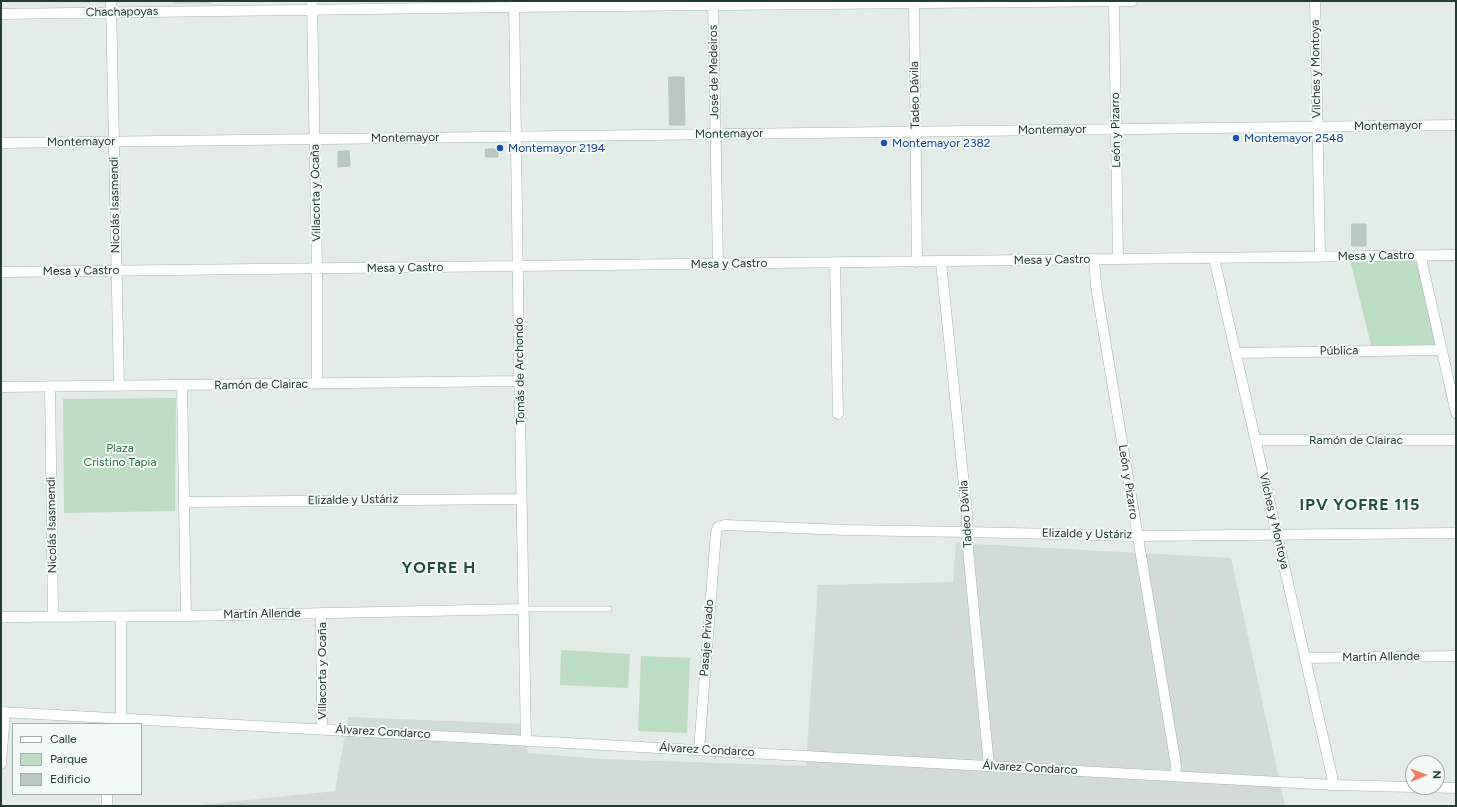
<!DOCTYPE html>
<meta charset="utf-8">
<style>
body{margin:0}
#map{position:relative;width:1457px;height:807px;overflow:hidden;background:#e3ece7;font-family:Figtree,sans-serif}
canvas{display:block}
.frame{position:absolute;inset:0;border:2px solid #233d35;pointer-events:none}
.legend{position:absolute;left:12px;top:723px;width:130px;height:72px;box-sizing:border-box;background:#f3f9f6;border:1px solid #a0aea9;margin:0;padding:5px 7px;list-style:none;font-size:12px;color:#233d35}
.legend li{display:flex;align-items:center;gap:8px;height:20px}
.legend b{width:20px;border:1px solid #a0aea9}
.north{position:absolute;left:1405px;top:755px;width:40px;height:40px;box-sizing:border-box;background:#f3f9f6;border:1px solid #a0aea9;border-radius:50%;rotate:89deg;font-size:11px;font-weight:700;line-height:16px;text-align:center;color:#233d35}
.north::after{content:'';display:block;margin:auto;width:14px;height:18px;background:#ed7e60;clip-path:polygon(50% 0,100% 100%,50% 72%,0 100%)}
</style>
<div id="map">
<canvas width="1457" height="807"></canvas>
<div class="frame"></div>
<ul class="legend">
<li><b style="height:5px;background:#fff"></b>Calle</li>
<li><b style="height:11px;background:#bcdcc4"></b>Parque</li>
<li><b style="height:11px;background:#b8c7c0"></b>Edificio</li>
</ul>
<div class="north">N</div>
</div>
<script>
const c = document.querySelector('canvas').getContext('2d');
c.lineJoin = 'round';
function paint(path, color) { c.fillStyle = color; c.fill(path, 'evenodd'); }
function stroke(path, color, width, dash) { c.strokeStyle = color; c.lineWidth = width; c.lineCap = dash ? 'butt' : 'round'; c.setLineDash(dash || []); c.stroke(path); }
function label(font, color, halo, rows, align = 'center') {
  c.font = font + ' Figtree,sans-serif'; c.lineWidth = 4; c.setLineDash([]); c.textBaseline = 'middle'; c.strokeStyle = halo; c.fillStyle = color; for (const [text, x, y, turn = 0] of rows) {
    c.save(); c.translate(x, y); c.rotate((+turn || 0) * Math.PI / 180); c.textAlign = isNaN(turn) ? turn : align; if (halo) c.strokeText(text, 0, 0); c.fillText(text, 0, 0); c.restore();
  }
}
paint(new Path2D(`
 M173,1h39v3h-39z
 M956,543l275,15 54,248h-1086l2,-1 134,-14 13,-74 175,7 5,29 73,6 205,7 12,-181 135,-3z`), '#d1dcd6');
paint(new Path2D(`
 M1416,259l20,87 -65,-1 -21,-85z
 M176,398l-1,113 -111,2 -1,-114z
 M561,650l69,4 -2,34 -68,-3z
 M641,656l49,2 -3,75 -49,-2z`), '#bcdcc4');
const building = new Path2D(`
 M669,77h15l1,48h-15z
 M486,149h12v8h-12z
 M349,151l1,15 -12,1v-15z
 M1352,224h14v22h-14z`);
paint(building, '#b8c7c0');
stroke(building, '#b5c5be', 1);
const service = new Path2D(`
 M523,609h86`);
const minor = new Path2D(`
 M111,1l8,385
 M312,1l5,268v115
 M514,1c4,247 6,493 12,740
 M713,1l5,263
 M914,1l3,261
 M1114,1l4,258
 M1315,1l5,256
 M1,14l513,-7 618,-6
 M1,143l1455,-18
 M1421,255l2,12 33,146
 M1214,258l120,527
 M1094,259l2,27 80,479 -1,11
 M835,262l3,152
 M941,262l26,252v25l22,227
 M1,272l1455,-17
 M1236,353l206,-3
 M182,385l4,231
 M50,386l3,230
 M1,387l519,-6
 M1256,440h200
 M185,502l336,-3
 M321,613l1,116
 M1,617l185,-1 337,-7
 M1305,658l151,-2
 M1,712l1333,73 79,2
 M121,718v-101
 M699,750l17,-217 2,-6 7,-2 121,5 121,2 170,4 319,-3
 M1,764l4,-52
 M1417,787l39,1
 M107,806v-12`);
stroke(service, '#a6b4ae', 6);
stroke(minor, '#a6b4ae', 11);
stroke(service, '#fff', 5);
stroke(minor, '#fff', 10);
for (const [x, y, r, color] of [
 [1236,138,4,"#1a4fb4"],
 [884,143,4,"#1a4fb4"],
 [500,148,4,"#1a4fb4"]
]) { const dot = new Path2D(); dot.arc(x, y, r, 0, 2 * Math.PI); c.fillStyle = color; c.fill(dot); stroke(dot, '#f3f9f6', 1.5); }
label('12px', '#233d35', '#f3f9f6', [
 ["Chachapoyas",122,12,-1],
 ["Vilches y Montoya",1316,69,-91],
 ["José de Medeiros",714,72,-91],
 ["Tadeo Dávila",915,95,-91],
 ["Montemayor",1388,126,-1],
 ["Montemayor",1052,130,-1],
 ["León y Pizarro",1116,130,-91],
 ["Montemayor",729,134,-1],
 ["Montemayor",405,138,-1],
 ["Montemayor",81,142,-1],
 ["Villacorta y Ocaña",316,193,-91],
 ["Nicolás Isasmendi",115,205,-91],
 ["Mesa y Castro",1376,256,-1],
 ["Mesa y Castro",1052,260,-1],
 ["Mesa y Castro",729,264,-1],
 ["Mesa y Castro",405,268,-1],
 ["Mesa y Castro",81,271,-1],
 ["Pública",1339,351,-1],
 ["Tomás de Archondo",520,371,-91],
 ["Ramón de Clairac",261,385,-1],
 ["Ramón de Clairac",1356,440],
 ["León y Pizarro",1128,482,81],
 ["Elizalde y Ustáriz",353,500,-1],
 ["Tadeo Dávila",966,514,-94],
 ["Vilches y Montoya",1274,521,77],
 ["Nicolás Isasmendi",52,525,-91],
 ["Elizalde y Ustáriz",1087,534,1],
 ["Martín Allende",262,614,-1],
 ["Pasaje Privado",707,638,-86],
 ["Martín Allende",1381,657,-1],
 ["Villacorta y Ocaña",322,671,-90],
 ["Álvarez Condarco",383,732,3],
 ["Álvarez Condarco",707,750,3],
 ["Álvarez Condarco",1030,768,3]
]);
label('12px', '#164399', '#f3f9f6', [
 ["Montemayor 2548",1244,138],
 ["Montemayor 2382",892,143],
 ["Montemayor 2194",508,148]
], 'left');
label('12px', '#2f7247', '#f3f9f6', [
 ["Plaza",120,448],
 ["Cristino Tapia",120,462]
]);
c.letterSpacing = '1px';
label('bold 16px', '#204e41', '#f3f9f6', [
 ["IPV YOFRE 115",1360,505],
 ["YOFRE H",439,568]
]);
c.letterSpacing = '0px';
</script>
